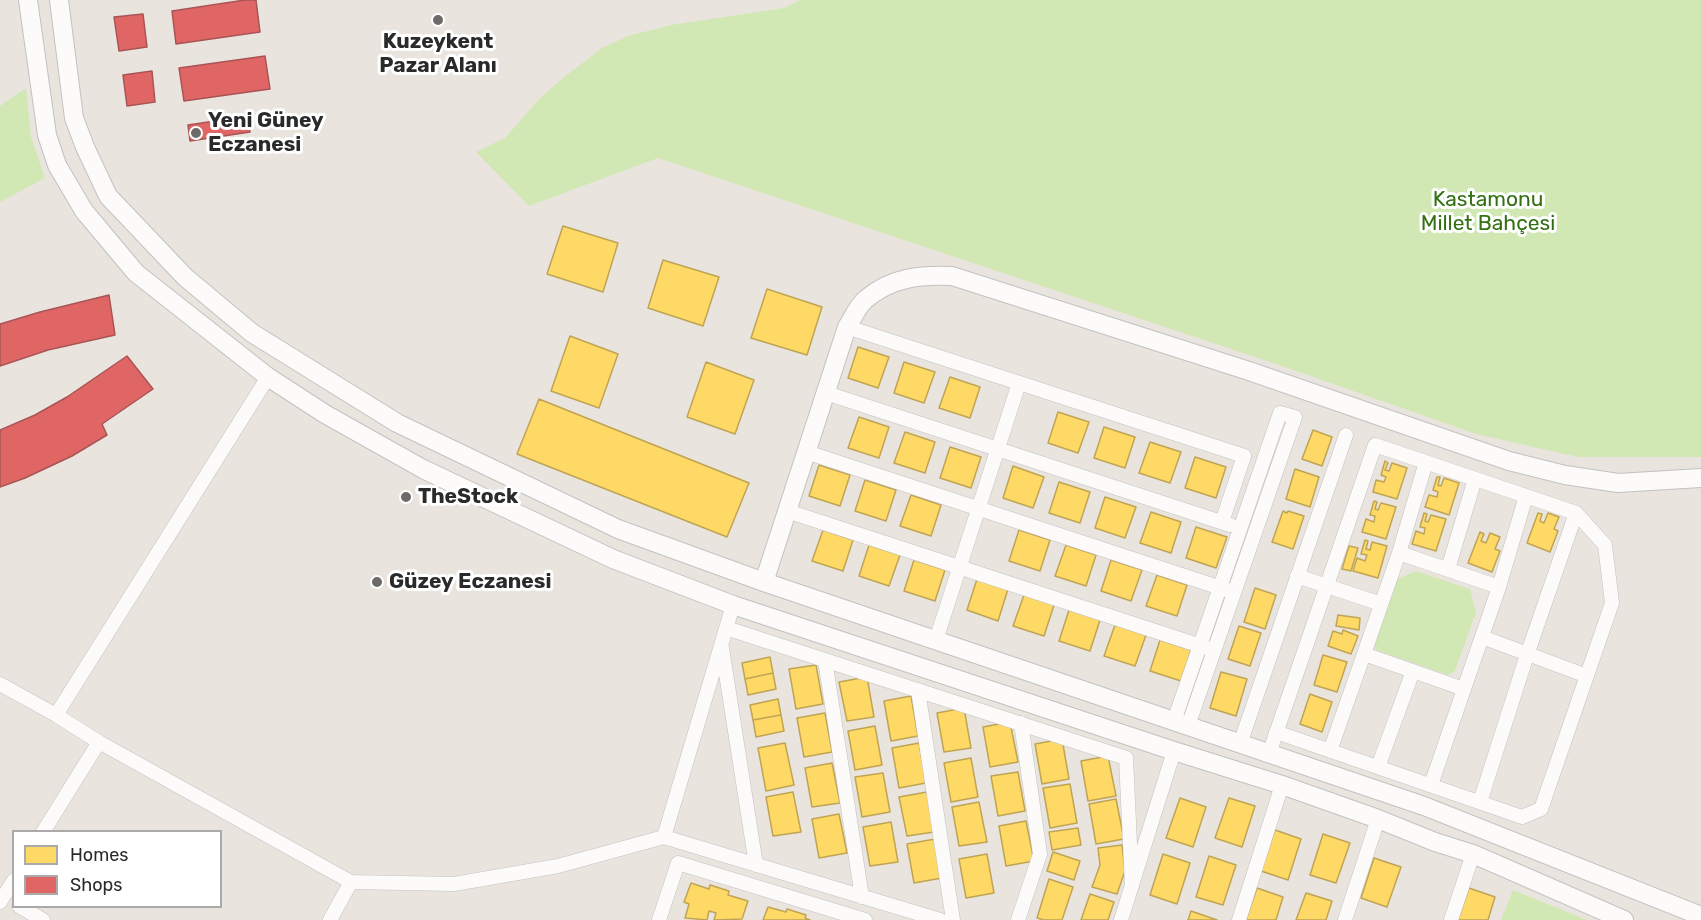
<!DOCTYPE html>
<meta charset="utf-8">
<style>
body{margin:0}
#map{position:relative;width:1701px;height:920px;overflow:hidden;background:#eae4df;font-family:Rubik,sans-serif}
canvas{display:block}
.legend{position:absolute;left:12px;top:830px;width:210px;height:78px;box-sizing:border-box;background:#fff;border:2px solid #aaa;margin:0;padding:8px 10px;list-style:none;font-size:18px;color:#2a2a2a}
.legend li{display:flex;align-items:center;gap:12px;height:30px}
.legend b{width:30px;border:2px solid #aaa}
</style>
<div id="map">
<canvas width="1701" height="920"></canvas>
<ul class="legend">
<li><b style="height:16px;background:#ffd966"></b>Homes</li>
<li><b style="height:16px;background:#e06666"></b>Shops</li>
</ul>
</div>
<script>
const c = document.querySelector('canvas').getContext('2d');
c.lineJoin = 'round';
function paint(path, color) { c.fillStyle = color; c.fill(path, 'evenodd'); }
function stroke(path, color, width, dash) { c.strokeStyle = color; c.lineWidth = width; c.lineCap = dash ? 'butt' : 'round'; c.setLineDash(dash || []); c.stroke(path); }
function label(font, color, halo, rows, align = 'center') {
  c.font = font + ' Rubik,sans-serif'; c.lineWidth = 6; c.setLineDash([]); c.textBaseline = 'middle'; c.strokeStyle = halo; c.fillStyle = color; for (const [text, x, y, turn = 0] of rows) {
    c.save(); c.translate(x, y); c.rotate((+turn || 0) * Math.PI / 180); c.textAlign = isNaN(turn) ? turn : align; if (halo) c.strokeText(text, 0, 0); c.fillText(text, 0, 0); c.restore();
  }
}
paint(new Path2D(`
 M800,0h901v457h-123l-102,-23 -197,-69 -621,-207 -129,48 -53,-54 29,-14 36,-41 22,-19 39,-30 26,-12 43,-11 113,-17z
 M26,88l5,49 14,41 -45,24v-96z
 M1416,571l54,18 6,23 -21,59 -7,4 -72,-25 -3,-7 22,-63z
 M1513,890l74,30h-86z`), '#d1e8b4');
const homes = new Path2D(`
 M563,226l55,17 -15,49 -56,-18z
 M663,260l56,17 -16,49 -55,-18z
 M767,289l55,18 -15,48 -56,-17z
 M570,336l48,18 -19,54 -48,-17z
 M858,347l31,10 -11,31 -30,-10z
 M706,362l48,18 -19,54 -48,-17z
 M904,362l31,10 -11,31 -30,-10z
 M950,377l30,10 -10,31 -31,-10z
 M539,399l210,84 -22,54 -210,-83z
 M1058,412l31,10 -11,31 -30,-10z
 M859,417l30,10 -10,31 -31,-10z
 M1104,427l31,10 -10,31 -31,-10z
 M1313,430l19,7 -10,29 -20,-7z
 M905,432l30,10 -10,31 -31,-10z
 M1150,442l31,10 -11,31 -31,-10z
 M950,447l31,10 -10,31 -31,-10z
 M1195,457l31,10 -10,31 -31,-10z
 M1385,461l3,2 -3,7 4,1 3,-8 15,5 -10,31 -24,-7 3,-12 8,2 2,-5 -5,-2z
 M819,465l31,10 -10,31 -31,-10z
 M1013,466l31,11 -11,31 -30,-10z
 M1295,469l24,8 -9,30 -24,-8z
 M1437,477h3l-2,8 3,1 3,-8 15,5 -10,32 -24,-8 4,-12 8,2 1,-5 -5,-2z
 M865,480l31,10 -10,31 -31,-10z
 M1059,482l31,10 -10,31 -31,-10z
 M911,495l30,10 -10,31 -31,-10z
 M1105,497l31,10 -11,31 -30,-10z
 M1374,501l3,1 -2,7 3,1 3,-7 15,4 -10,32 -24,-7 4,-13 8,3 1,-6 -5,-1z
 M1283,511l4,2 1,-2 16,5 -11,33 -21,-7z
 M1151,512l30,10 -10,31 -31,-10z
 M1424,513l3,1 -2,7 3,1 3,-7 15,4 -10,32 -24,-7 4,-13 8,3 1,-6 -5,-1z
 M1538,513l4,1 -2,7 4,2 4,-10 11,4 -5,12 4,2 -8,21 -23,-9z
 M1196,527l31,10 -11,31 -30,-10z
 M823,530l30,10 -10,31 -31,-10z
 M1019,530l31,10 -10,31 -31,-10z
 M1480,532l4,2 -3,7 5,2 4,-10 10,4 -5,12 5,2 -8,21 -24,-9z
 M1365,540l3,1 -2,8 4,1 2,-8 15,4 -9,32 -25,-7 4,-13 8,3 2,-6 -6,-1z
 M869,545l31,10 -11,31 -30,-10z
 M1066,545l30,10 -10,31 -31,-10z
 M1349,546l9,2 -7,23 -9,-2z
 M914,560l31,10 -10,31 -31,-10z
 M1111,560l31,10 -11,31 -30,-10z
 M1157,575l30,10 -10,31 -31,-10z
 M977,579l31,10 -10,32 -31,-11z
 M1255,588l21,7 -11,34 -21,-7z
 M1024,595l30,10 -10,31 -31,-10z
 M1069,610l31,10 -10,31 -31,-10z
 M1338,615l22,3 -1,12 -23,-4z
 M1115,625l31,10 -11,31 -31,-10z
 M1239,626l22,7 -11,33 -22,-7z
 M1343,630l15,6 -7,18 -23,-8 5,-15 9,3z
 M1160,640l31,10 -10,31 -31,-10z
 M1323,655l24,7 -10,30 -23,-7z
 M770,657l3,16 -28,6 -3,-16z
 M816,665l7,39 -27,5 -7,-40z
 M1221,672l26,7 -11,37 -26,-8z
 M773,673l3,16 -28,6 -3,-16z
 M867,677l7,40 -27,4 -8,-39z
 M1310,694l22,8 -10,30 -22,-8z
 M911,696l7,40 -27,5 -7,-40z
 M778,699l3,16 -28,5 -3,-15z
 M964,708l7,40 -27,4 -7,-39z
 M825,713l7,39 -28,5 -7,-39z
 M781,715l3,16 -28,6 -3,-17z
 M1010,722l8,40 -28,5 -7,-40z
 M875,726l7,39 -27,5 -7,-39z
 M1062,739l7,40 -27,5 -7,-40z
 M785,743l9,42 -28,6 -8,-43z
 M919,743l7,40 -27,5 -7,-40z
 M1108,756l8,40 -28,5 -7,-40z
 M971,758l7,39 -27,5 -7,-39z
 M832,763l8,40 -28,4 -7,-39z
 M1018,772l7,39 -27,5 -7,-40z
 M883,773l7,39 -28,5 -7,-40z
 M1070,784l7,39 -27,5 -7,-40z
 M793,792l8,40 -28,4 -7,-39z
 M927,792l7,40 -27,4 -8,-39z
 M1180,798l26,9 -13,40 -27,-9z
 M1229,798l26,8 -13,41 -27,-9z
 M1116,799l8,40 -28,5 -7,-40z
 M979,802l8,40 -28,4 -7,-39z
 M839,814l8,39 -28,5 -7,-39z
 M1026,821l8,40 -28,5 -7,-40z
 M891,822l7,40 -28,4 -7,-39z
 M1078,828l3,17 -29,5 -3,-18z
 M1275,830l26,9 -13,41 -27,-9z
 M1323,834l27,9 -14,40 -26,-8z
 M935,839l7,39 -28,5 -7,-39z
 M1122,845l3,26 -8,23 -25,-7 8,-22 -2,-17z
 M1053,852l27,9 -6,19 -27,-9z
 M987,854l7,39 -28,5 -7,-39z
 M1163,854l27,9 -13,41 -27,-9z
 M1209,856l27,9 -13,40 -27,-8z
 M1374,858l27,9 -14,40 -26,-9z
 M1049,879l24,8 -11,33h-18l-7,-2z
 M691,883l18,6 1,-4 19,6 -1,4 20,6 -6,18 -28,1 2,-7 -7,-2 -2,9 -22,-2 4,-14 -5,-2z
 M1257,888l26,9 -7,23h-30z
 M1469,888l26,9 -7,23h-30z
 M1306,893l26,8 -6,19h-30z
 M1090,894l24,8 -6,18h-27z
 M768,907l18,5 1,-3 19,6 -1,3 5,2h-47z
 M1191,911l26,9h-29z`);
paint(homes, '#ffd966');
stroke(homes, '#bfa454', 1.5);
const shops = new Path2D(`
 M245,0h11l4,32 -84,12 -4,-33z
 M143,14l4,33 -28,4 -5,-34z
 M265,56l5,33 -86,12 -5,-33z
 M152,71l3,31 -28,4 -4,-31z
 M248,116l2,16 -60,9 -2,-16z
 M109,295l6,40 -67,15 -48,16v-42l40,-12z
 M127,356l26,33 -51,35 5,11 -35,21 -47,22 -25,9v-57l35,-15 32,-18z`);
paint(shops, '#e06666');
stroke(shops, '#a95454', 1.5);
const street = new Path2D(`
 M847,327l397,129 -22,66
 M826,393l404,132
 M806,452l421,138
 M787,511l420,137
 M1399,553l100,34 -35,102 -100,-35z
 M1399,553l27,-91
 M1448,569l27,-90
 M1297,576l84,28
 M1499,587l27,-91
 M726,628l400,130 6,128
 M1482,637l105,39
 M936,640l83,-257
 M722,648l34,217
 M825,660l37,237
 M0,684l56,31 43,27 252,140 103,2 104,-18 106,-29 276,83
 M918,690l35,230
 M56,715l212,-338
 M1174,721l106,-308 15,4 -107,309
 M1240,744l106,-309
 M1330,751l34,-97
 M1269,754l106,-309 201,68 29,32 7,58 -71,206 -19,8 -246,-85
 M1378,767l35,-96
 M1431,785l33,-96
 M1480,802l47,-147 49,-142
 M43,832l56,-90
 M664,837l69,-232
 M0,902l14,-22
 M19,906l24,14
 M330,920l21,-38
 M659,920l19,-57 187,57
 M1018,920l22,-66 -19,-131
 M1121,920l53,-169
 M1239,920l43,-135
 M1345,920l33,-101
 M1451,920l22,-66`);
const secondary = new Path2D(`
 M28,0l19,135 10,30 27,46 52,62 132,104 57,37 98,55 190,90 120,46 441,146 108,34 96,34 57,23 38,12 151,66
 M59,0l15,118 11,29 23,49 77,81 67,56 145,90 221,106 146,53 660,224 277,110
 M764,582l83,-255c6,-9 11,-22 19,-28 26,-22 54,-24 86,-23l297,95 260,90 56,14 53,8 83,-5`);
stroke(street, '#c3c1c1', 15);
stroke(secondary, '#c3c1c1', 20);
stroke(street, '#fcfbfa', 14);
stroke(secondary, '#fcfbfa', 18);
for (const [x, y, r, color] of [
 [438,20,6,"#6d6b69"],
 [196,133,6,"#6d6b69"],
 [406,497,6,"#6d6b69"],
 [377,582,6,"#6d6b69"]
]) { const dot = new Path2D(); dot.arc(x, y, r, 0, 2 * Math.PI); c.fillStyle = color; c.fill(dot); stroke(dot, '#fff', 2); }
label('bold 21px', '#2a2a2a', '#fff', [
 ["Kuzeykent",438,42,"center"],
 ["Pazar Alanı",438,66,"center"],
 ["Yeni Güney",208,121],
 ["Eczanesi",208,145],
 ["TheStock",418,497],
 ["Güzey Eczanesi",389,582]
], 'left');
label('21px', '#337012', '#fff', [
 ["Kastamonu",1488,200],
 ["Millet Bahçesi",1488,224]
]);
</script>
